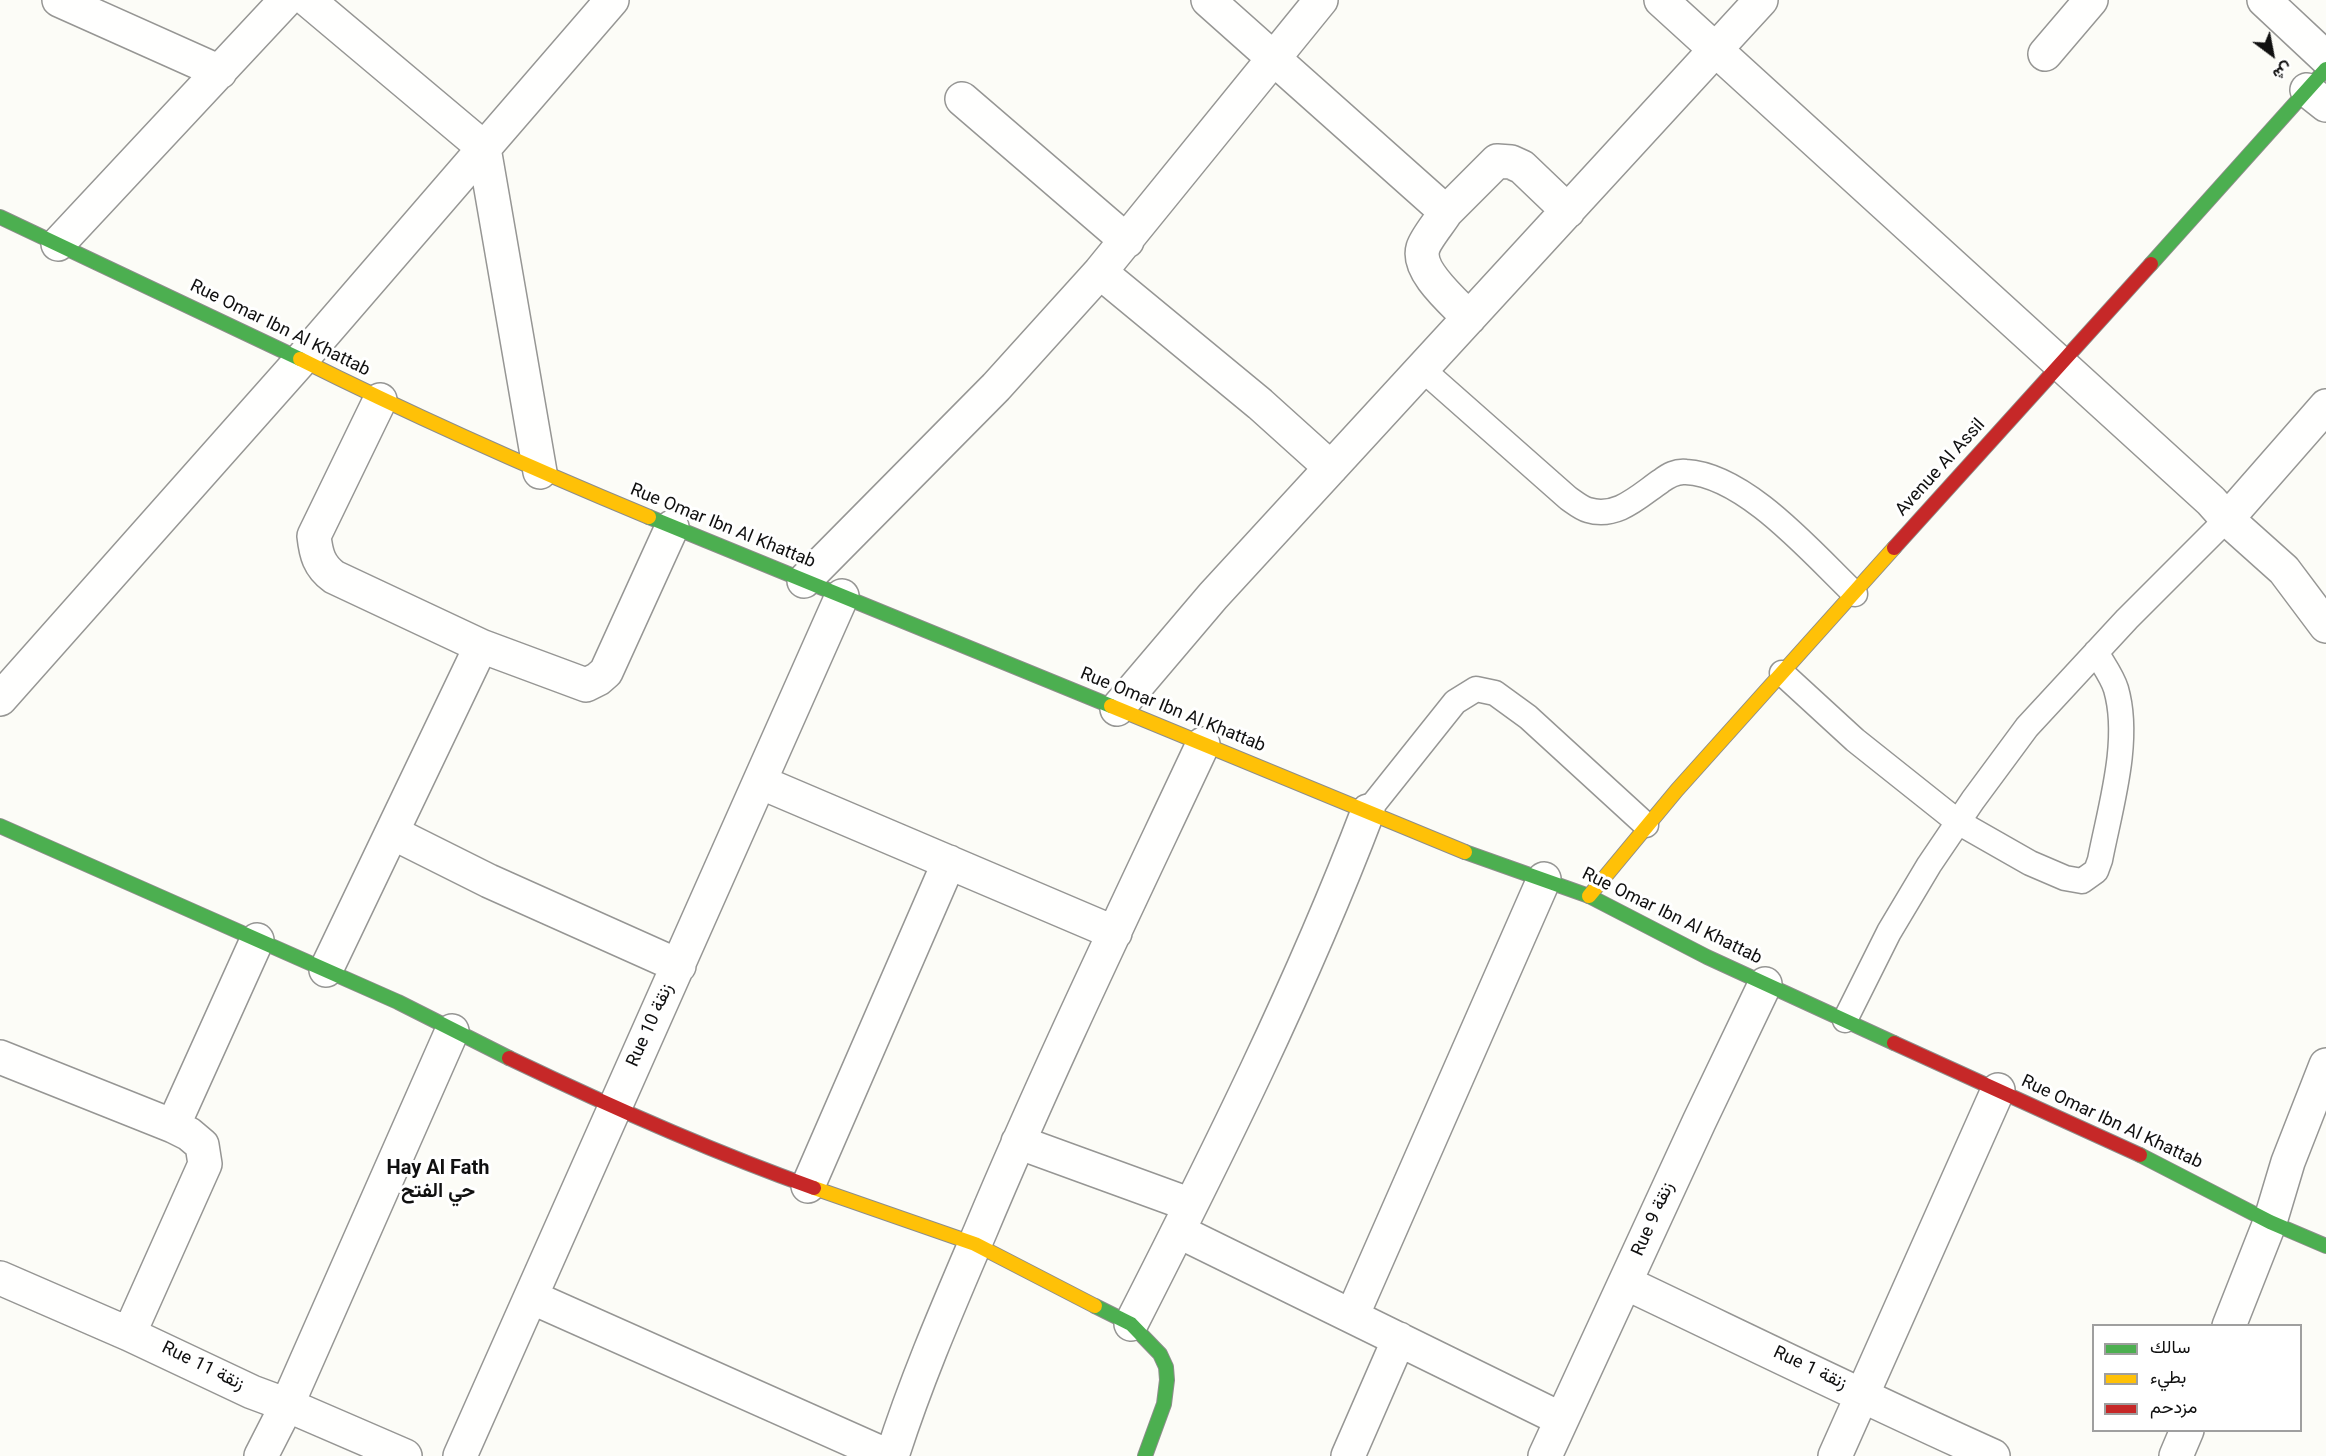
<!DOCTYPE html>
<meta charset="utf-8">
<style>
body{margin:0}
#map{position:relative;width:2326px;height:1456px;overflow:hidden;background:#fcfcf7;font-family:Georgia,Vazirmatn,serif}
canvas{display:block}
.legend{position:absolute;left:2092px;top:1324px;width:210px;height:108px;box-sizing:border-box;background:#fff;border:2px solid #9f9f9f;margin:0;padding:8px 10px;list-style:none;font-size:18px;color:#101010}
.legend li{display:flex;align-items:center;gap:12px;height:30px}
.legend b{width:30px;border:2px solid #9f9f9f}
.north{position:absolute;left:2242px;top:24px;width:60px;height:60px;-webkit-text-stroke:4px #fff;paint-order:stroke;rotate:148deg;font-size:16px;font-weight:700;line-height:24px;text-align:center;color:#101010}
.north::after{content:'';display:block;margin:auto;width:21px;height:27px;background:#101010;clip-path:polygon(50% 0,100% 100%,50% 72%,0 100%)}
</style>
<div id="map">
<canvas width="2326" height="1456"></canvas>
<ul class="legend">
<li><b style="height:8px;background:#4caf50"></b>سالك</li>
<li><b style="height:8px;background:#ffc107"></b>بطيء</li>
<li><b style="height:8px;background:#c62828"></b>مزدحم</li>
</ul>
<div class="north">ش</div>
</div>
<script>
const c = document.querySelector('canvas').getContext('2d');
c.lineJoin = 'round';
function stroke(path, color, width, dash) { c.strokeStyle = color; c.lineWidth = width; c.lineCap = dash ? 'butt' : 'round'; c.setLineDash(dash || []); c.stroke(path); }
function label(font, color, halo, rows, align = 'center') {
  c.font = font + ' Georgia,Vazirmatn,serif'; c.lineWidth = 6; c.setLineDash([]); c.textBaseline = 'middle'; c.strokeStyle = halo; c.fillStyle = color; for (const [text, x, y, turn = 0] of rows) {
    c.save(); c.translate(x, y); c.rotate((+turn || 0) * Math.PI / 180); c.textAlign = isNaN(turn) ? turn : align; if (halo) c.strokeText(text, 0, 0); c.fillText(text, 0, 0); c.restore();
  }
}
const lane = new Path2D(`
 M1422,369l146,129c6,4 13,10 20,12 29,9 51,-14 73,-29 8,-6 15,-10 25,-9 60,3 127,82 169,122
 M1782,673l73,67 103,82 72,41 35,15 17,3 14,-10 4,-11c10,-52 31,-119 16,-171 -4,-13 -14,-26 -20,-37
 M1368,811l87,-109 21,-13 19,4 33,24 118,108
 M1845,1020l44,-88 40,-67 44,-65 54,-73 100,-108 100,-100`);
const street = new Path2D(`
 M59,0l161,72
 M308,0l176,148 56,324
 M1208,0l238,212c-6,10 -20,26 -23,36 -7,23 32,55 46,70
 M1661,0l550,501 16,18 57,51 42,56
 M2264,0l62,58
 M2045,54l46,-54
 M2307,90l19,15
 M962,99l165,142
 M1446,212l51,-51 14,1 11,5 46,44
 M58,244l228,-244
 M1100,272l160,132 71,64
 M380,400l-66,136c2,18 5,30 20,41l147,69 105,39 12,-6 8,-7 66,-145
 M2227,519l99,-113
 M804,581l192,-194 104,-115 221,-272
 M0,699l301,-339 311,-360
 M1117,709l96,-113 548,-596
 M760,782l355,151
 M393,833l96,48 190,85
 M326,970l155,-324
 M0,1057l173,69 16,8 13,11 3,19 -76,170
 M173,1126l84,-186
 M1018,1142l173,63
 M808,1186l141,-324
 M1178,1231l383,188
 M0,1278l129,56 123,58 35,13 118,51
 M1626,1283c122,58 244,118 367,173
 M531,1297l357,159
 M1352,1316l192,-437
 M1131,1324c85,-167 170,-337 237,-513
 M2229,1326l41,-104 18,-60 38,-97
 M261,1456l26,-51 165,-374
 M460,1456l382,-860
 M892,1456c25,-78 56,-149 88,-224 69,-165 147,-326 223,-488
 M1348,1456l51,-117
 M1545,1456l154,-334 66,-138
 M1835,1456l163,-366
 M2176,1456l11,-26`);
const fast = new Path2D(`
 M0,217l300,142
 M2151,264l175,-195
 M649,517l462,189
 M0,826l398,176 111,56
 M1465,852l124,44 118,61 187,86
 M2140,1155l130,67 56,24
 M1095,1306l36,18 29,30 6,13 1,13 -3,24 -19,52`);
const slow = new Path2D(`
 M300,359c114,57 231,109 349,158
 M1111,706l354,146
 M1589,896l88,-106 217,-242
 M814,1188l161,56 120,62`);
const jam = new Path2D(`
 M1894,548l257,-284
 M1894,1043l246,112
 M509,1058c100,48 201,93 305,130`);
stroke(lane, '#969694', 27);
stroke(street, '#969694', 36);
stroke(fast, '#8d8d8b', 16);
stroke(slow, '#8d8d8b', 16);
stroke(jam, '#8d8d8b', 16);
stroke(lane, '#fffffe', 24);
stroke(street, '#fffffe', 33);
stroke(fast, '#4caf50', 14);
stroke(slow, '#ffc107', 14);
stroke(jam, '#c62828', 14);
label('18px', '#101010', '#fff', [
 ["Rue Omar Ibn Al Khattab",279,330,26],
 ["Avenue Al Assil",1942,469,-48],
 ["Rue Omar Ibn Al Khattab",722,528,22],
 ["Rue Omar Ibn Al Khattab",1172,712,22],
 ["Rue Omar Ibn Al Khattab",1671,918,26],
 ["Rue 10 زنقة",652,1026,-66],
 ["Rue Omar Ibn Al Khattab",2111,1124,25],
 ["Rue 9 زنقة",1655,1220,-66],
 ["Rue 11 زنقة",202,1368,26],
 ["Rue 1 زنقة",1809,1370,25]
]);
label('bold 20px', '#101010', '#fff', [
 ["Hay Al Fath",438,1171],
 ["حي الفتح",438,1194]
]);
</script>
